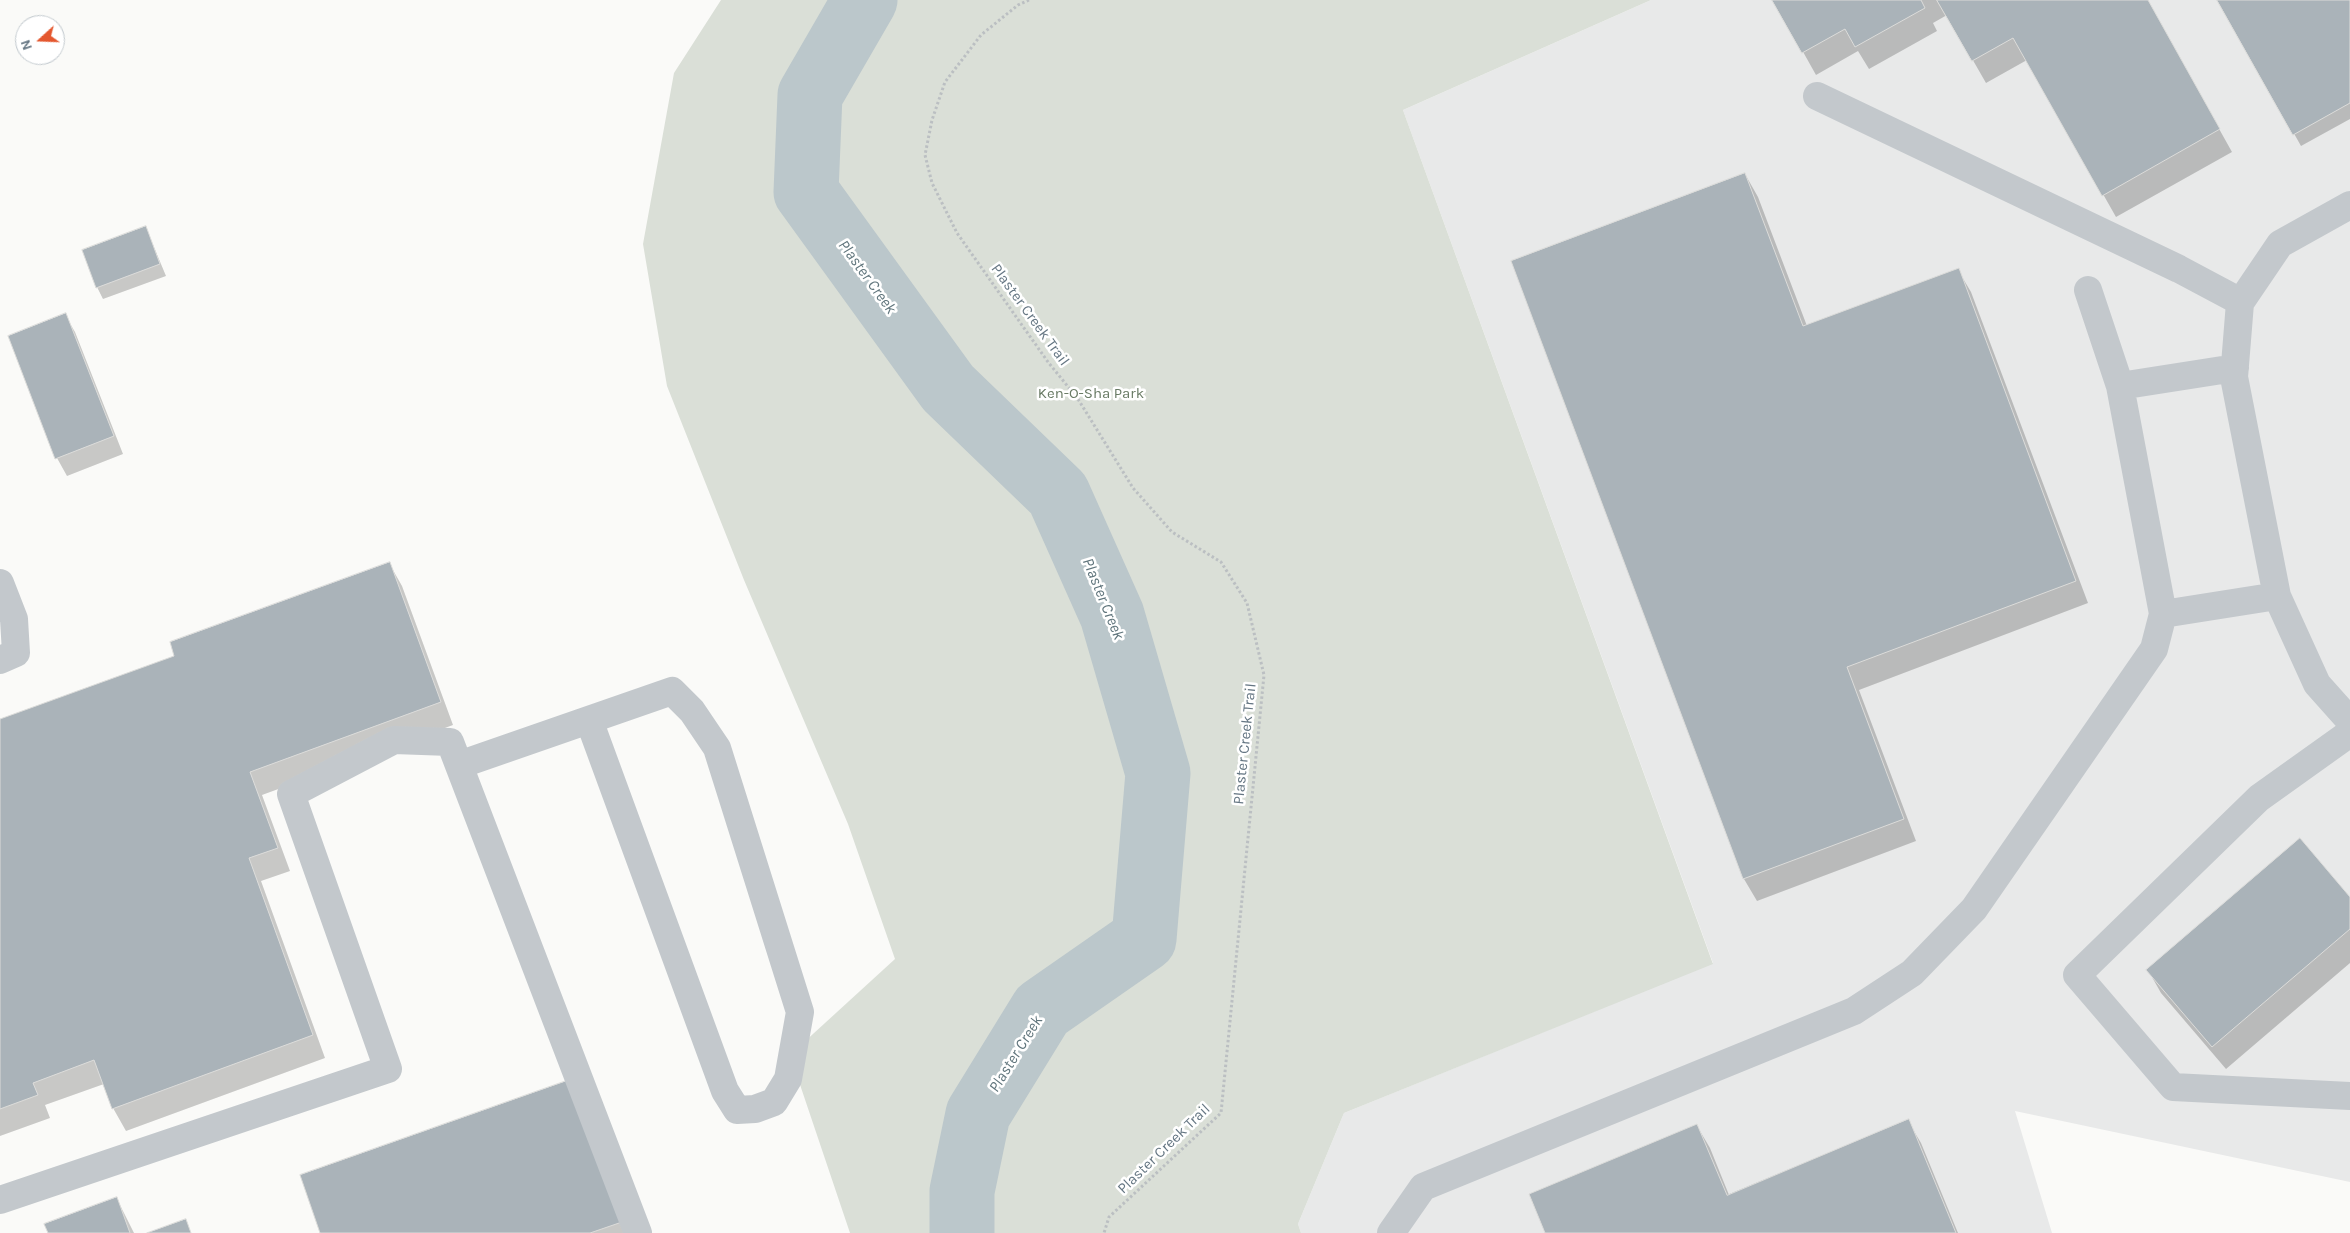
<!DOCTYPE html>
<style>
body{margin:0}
#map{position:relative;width:2350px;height:1233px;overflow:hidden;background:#fafaf8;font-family:Karla,sans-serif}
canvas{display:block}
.north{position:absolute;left:15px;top:15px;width:50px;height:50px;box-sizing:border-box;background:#fff;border:1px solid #c1c8cd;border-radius:50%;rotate:250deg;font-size:14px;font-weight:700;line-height:20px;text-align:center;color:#657683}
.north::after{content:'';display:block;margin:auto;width:18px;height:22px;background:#e4572e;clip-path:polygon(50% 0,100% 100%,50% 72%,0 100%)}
</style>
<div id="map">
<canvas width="2350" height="1233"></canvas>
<div class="north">N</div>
</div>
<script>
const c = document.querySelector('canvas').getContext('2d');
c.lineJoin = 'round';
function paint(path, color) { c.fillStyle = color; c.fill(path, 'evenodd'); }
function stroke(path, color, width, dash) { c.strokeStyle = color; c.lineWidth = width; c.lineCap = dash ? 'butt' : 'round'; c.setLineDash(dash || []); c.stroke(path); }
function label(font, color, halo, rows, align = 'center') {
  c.font = font + ' Karla,sans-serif'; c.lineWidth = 5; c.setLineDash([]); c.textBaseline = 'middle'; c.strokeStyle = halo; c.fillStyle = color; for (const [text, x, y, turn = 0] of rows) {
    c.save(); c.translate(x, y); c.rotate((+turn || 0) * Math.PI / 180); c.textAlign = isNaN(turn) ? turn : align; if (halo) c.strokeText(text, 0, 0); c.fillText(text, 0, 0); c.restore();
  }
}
paint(new Path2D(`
 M1651,0h699v1182l-335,-71 37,122h-751l-3,-9 46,-111 369,-150 -310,-853z`), '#e8e9e9');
paint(new Path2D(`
 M721,0h930l-248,110 310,854 -369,149 -46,111 3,9h-451l-60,-178 105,-96 -47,-135 -104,-244 -77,-194 -24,-142 31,-171z`), '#dadfd7');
paint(new Path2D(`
 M1774,0h373l85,152 -116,65 -89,-157 -41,23 -39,-68 -14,8 4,8 -68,38 -11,-18 -42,24z
 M2219,0h131v119l-49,27z
 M1745,174l13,23 49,129 151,-56 13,22 117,311 -229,87 57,151 -159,60 -13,-22 -232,-617z
 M146,228l20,48 -63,23 -6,-12z
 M65,315l10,17 48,122 -56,22 -10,-18 -48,-121z
 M389,563l13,23 51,139 -191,70 28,76 -29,10 64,177 -199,73 -13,-23 -9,-24 -59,21 5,13 -50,18v-415l176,-65z
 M2350,899v64l-124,106 -65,-76 -13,-23z
 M571,1080l59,153h-308z
 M1908,1121l13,22 37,90h-411l150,-107 13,22 19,47z
 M117,1199l17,34h-85z`), '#0003');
stroke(new Path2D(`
 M865,0l-55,95 -4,97 142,196 110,106 54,121 46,158 -14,166 -102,71 -64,104 -16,77v42`), '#bbc7cb', 65);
const building = new Path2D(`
 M1772,0h149l4,8 -70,39 -10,-18 -43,24z
 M1937,0h211l72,129 -118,67 -89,-158 -41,23z
 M2217,0h133v103l-57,32z
 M1745,173l58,153 156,-58 117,313 -229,86 57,152 -161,60 -232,-618z
 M146,226l14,38 -64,24 -14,-38z
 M66,313l48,123 -59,23 -47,-123z
 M390,562l51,140 -191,70 28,76 -29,10 64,177 -201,74 -18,-49 -61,23 5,12 -38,14v-390l174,-63 -4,-14z
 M2300,838l50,59v32l-138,118 -66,-77z
 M572,1079l50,143 -32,11h-270l-20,-58z
 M1909,1119l47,114h-411l-16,-39 168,-70 30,71z
 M117,1197l13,36h-82l-4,-9z
 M186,1219l5,14h-44z`);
paint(building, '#aab3b9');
stroke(building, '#dcdcda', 1);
stroke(new Path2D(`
 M1029,0l-11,5 -37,30 -36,47 -13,38 -7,35 7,28 25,50 91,129 30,37 55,89 39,44 49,30 26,41 17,72 -43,438 -112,104 -5,16`), '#bbbfc2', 3, [2.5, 2.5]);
stroke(new Path2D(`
 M1817,96l362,173 62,33
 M2350,205l-70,39 -40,59 -6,74 43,219 40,88 33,37
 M2120,386l115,-18
 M0,583l14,36 2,34 -16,7
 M2163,614l114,-18
 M2350,733l-91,65 -182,177 96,112 177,9
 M459,765l213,-74 20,20 25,37 83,264 -12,67 -14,23 -19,7 -18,1 -12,-19 -136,-371
 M0,1200l388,-131 -97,-275 103,-54 56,2 188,491
 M1391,1233l32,-46 431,-176 58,-38 62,-64 180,-260 9,-35 -43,-228 -32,-96`), '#c3c8cc', 28);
label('15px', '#657683', '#fff', [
 ["Plaster Creek Trail",1030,315,54],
 ["Plaster Creek Trail",1245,744,-84],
 ["Plaster Creek Trail",1164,1149,-44]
]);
label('15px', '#687a64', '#fff', [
 ["Ken-O-Sha Park",1091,394]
]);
label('italic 16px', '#60757c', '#fff', [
 ["Plaster Creek",867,277,54],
 ["Plaster Creek",1103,599,68],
 ["Plaster Creek",1016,1054,-58]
]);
</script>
